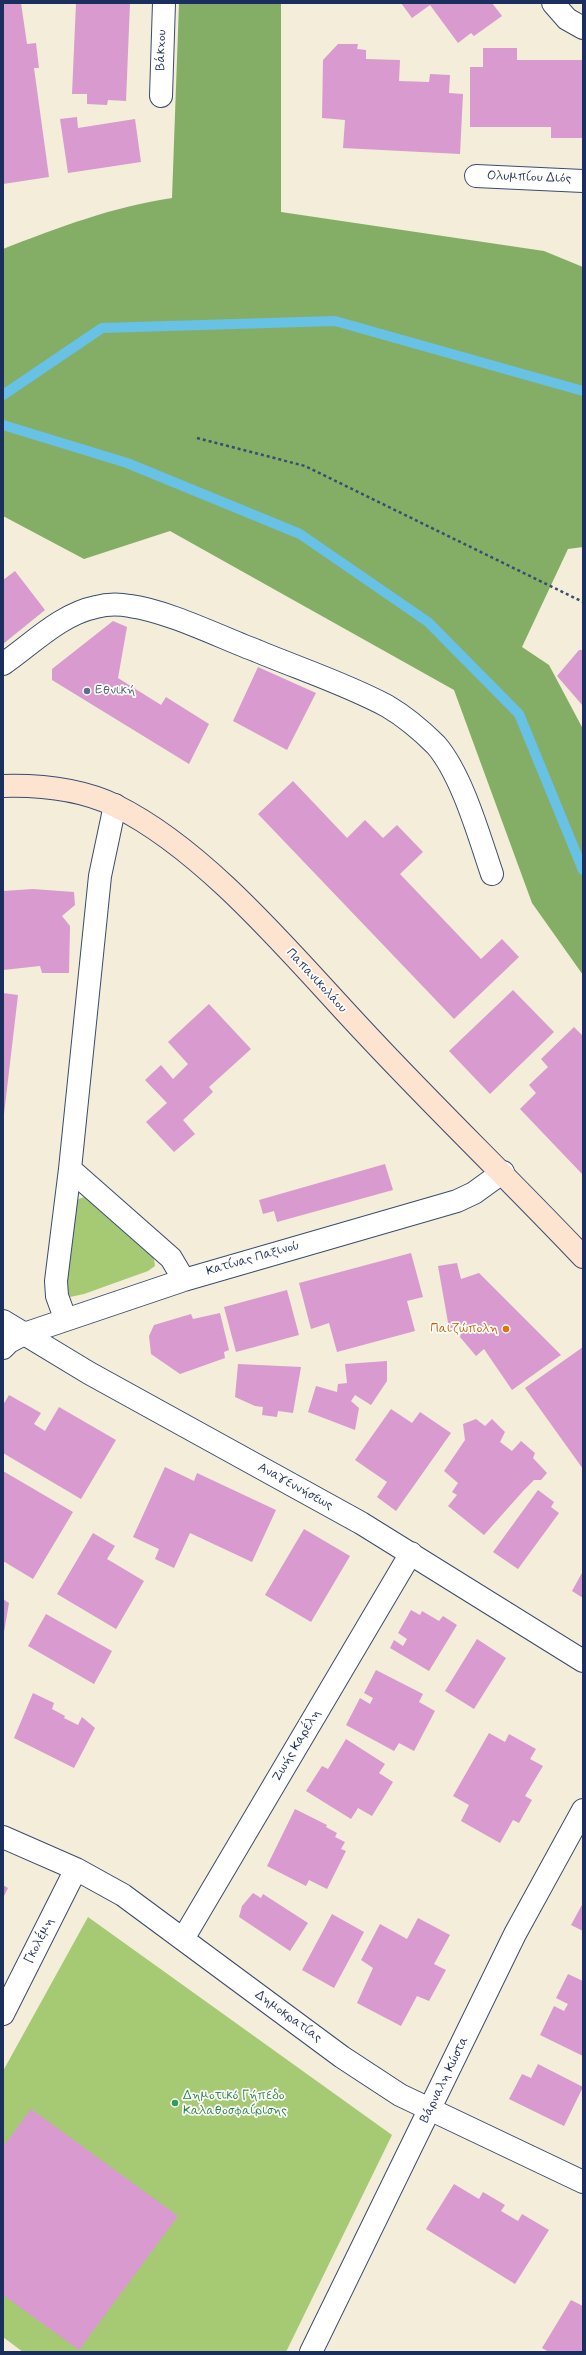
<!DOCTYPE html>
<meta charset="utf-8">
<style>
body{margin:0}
#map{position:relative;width:586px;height:2355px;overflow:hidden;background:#f3edd9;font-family:Mynerve,sans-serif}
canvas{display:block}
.frame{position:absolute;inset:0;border:4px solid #1b2f5e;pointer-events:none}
</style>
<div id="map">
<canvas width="586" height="2355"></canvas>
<div class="frame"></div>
</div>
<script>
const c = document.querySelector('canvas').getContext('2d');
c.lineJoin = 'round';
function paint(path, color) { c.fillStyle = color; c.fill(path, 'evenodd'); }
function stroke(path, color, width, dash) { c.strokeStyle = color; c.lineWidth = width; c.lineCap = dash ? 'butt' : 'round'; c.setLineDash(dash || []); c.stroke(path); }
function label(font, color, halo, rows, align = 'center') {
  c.font = font + ' Mynerve,sans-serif'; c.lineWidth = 3.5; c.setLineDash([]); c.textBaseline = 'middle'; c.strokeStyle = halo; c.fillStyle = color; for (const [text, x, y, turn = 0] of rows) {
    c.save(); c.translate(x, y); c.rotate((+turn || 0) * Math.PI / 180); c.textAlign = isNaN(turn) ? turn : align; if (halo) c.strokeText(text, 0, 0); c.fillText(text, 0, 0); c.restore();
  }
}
paint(new Path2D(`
 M84,1197l66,58 4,4 1,7 -7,5 -64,23 -14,3 -5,-12 11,-85z
 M88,1917l304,218 -106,217h-263l-20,-15v-266z`), '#a6ca74');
paint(new Path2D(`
 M179,3h102v209l263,39 39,16v280l-15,2 -46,98 27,18 34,64v246l-51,-72 -78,-213 -284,-159 -86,28 -81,-43v-267c54,-21 112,-43 169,-51z`), '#84ae66');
stroke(new Path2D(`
 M3,395l99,-67 233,-7 248,70
 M3,425l124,38 173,71 128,88 91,92 64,156`), '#67c2e5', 10);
paint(new Path2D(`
 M3,3h18l6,41 9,-1 3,25h-5l15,109 -46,7z
 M76,3h54l-4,98 -18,-1 -1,5 -20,-1v-10h-15z
 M401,3h91l10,13 -28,20 -3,-3 -13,10 -28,-38 -18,13z
 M338,44h20l-1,5 9,1v9l34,1 -1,21 30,1 1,-8 20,1 -1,18 14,1 -3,60 -117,-6 2,-28 -23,-2 1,-58z
 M483,48h34v12h66v78h-32v-11h-81v-60h13z
 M77,117l1,11 57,-9 6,43 -73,11 -8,-54z
 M15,571l30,39 -42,34v-64z
 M113,621l14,6 -9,51 43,27 5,-8 43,27 -20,40 -137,-84v-11z
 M579,650h4v56l-26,-30z
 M258,667l58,26 -29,57 -54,-29z
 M293,781l54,57 18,-18 18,18 14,-13 26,27 -23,22 81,85 21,-20 17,18 -65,62 -196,-205z
 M33,889l41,3 1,13 -13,11 8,10 -1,47h-27l-2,-7 -37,4v-79z
 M513,990l41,42 -64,62 -41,-43z
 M3,993l15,2 -14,119h-1z
 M209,1004l42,45 -42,38 4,5 -30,28 12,14 -21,18 -28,-30 21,-19 -22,-23 16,-15 12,14 15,-15 -20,-22z
 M574,1027l9,9v139l-63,-66 16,-16 -7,-8 19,-18 -7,-8z
 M385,1164l8,26 -116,32 -3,-11 -11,3 -4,-14z
 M411,1253l12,44 -16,4 8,30 -78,21 -8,-29 -18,6 -12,-46z
 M457,1263l4,16 18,-6 82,82 -49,35 -28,-41 -8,7 -16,-19 3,-10 -14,1 -11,-62z
 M287,1290l12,45 -63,17 -12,-45z
 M220,1313l9,37 -5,2 1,6 -45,16 -29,-20 -2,-18 5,-11 37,-11 2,5z
 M583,1347v122l-58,-81z
 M387,1361v20l-16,24 -16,-10 -4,6 8,7 -4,22 -47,-18 8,-26 21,6 1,-8 9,-1 -2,-19z
 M238,1364l63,3 -8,46 -15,-2 -1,6 -15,-2 1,-8 -8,-1 -20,-9z
 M9,1395l32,18 -7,11 11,7 14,-24 57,33 -35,59 -78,-46v-48z
 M391,1409l21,14 8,-11 31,21 -55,78 -19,-14 10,-15 -32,-22z
 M476,1419l9,7 7,-7 13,13 -5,10 12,9 9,-10 14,12 -2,5 14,15 -6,7h-7l-10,10 -40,45 -36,-29 9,-11 -5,-3 6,-9 -14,-12 21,-31 -2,-16z
 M165,1467l29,14 3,-8 79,37 -24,52 -62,-29 -16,35 -19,-9 4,-10 -26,-12z
 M3,1471l70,41 -40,67 -30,-18z
 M538,1490l16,12 -3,5 8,6 -41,56 -25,-17z
 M304,1529l46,27 -39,66 -46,-27z
 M93,1533l22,13 -8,13 37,22 -28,48 -59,-35z
 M583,1571v27l-11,-7z
 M3,1599l6,4 -5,29h-1z
 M411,1610l9,5 2,-4 17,10 4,-5 14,9 -28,46 -39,-23 4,-8 9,6 4,-7 -9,-6z
 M46,1614l66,37 -18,33 -66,-38z
 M477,1639l29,19 -32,51 -29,-18z
 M376,1670l47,24 -4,8 16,9 -21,40 -15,-8 -5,8 -48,-26 14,-27 10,6 3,-6 -9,-5z
 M33,1693l21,10 -2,6 13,7 -1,2 14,7 4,-8 13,11 -21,40 -60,-30z
 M489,1733l16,9 4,-8 27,15 -6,10 13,7 -18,30 7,4 -13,23 -6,-3 -13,23 -39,-22 8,-16 -16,-9z
 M346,1739l39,25 -6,9 14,9 -21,34 -14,-8 -7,11 -45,-28 16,-25 6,3z
 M295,1809l32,16 -1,2 11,6 -2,4 10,5 -4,7 5,2 -19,38 -18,-9 -3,6 -39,-20z
 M3,1885l5,3 -5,10z
 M253,1893l8,5 2,-4 45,29 -18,28 -51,-34 3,-11z
 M583,1903v28l-12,-6z
 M332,1914l32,18 -30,56 -32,-18z
 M418,1918l32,17 -16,29 12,6 -17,31 -12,-5 -16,30 -44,-23 16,-35 -12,-8 19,-36 27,15z
 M568,1974l15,7v75l-43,-21 14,-29 10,5 4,-7 -12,-6z
 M538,2064l45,23 -19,39 -55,-27 13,-25 9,4z
 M31,2109l147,107 -99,134 -76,-55v-148z
 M454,2184l25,15 4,-7 22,13 -4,6 17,10 4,-7 27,16 -34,54 -89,-55z
 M571,2300l12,6v46h-34l-7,-4z`), '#d89acf');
const street = new Path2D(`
 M553,3l14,16 16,9
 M161,96l3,-93
 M476,176l107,5
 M3,664c29,-20 58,-50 93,-57 11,-3 23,-3 34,-1 38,5 90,31 127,45 43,18 89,33 130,55 17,10 35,25 49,39 26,30 43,91 56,129
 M70,1169l101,89 13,22
 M65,1318l-8,-22 -1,-15 14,-112 30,-293 15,-71
 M3,1321l86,52 272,150 222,138
 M3,1348l6,-6 15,-8 160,-54 273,-79 17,-8 29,-21
 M3,1837l73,32 47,26 219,162 58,38 183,87
 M183,1939l228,-386
 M3,2014l73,-145
 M311,2352l204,-418 68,-124`);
const secondary = new Path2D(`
 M3,786c38,-1 78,3 113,20 93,46 180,154 252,230 70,75 144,146 215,221`);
stroke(street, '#3b4c70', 24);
stroke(secondary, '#3b4c70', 24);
stroke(new Path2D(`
 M197,438l108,28 278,136`), '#3b4c70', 2.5, [3, 3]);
stroke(street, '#fff', 22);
stroke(secondary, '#fde4d1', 22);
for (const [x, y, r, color] of [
 [87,691,4,"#5c6f8a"],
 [506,1329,4,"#e8710a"],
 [175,2103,4,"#2e9e5b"]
]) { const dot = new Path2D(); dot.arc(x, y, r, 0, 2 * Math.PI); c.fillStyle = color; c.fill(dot); stroke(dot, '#fdfcf7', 1.5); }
label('13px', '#1b2f5e', '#fdfcf7', [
 ["Βάκχου",162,50,-88],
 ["Ολυμπίου Διός",529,178,2],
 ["Παπανικολάου",316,981,47],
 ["Κατίνας Παξινού",253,1259,-16],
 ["Αναγεννήσεως",295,1487,29],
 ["Ζωής Καρέλη",297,1746,-59],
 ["Γκολέμη",40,1941,-63],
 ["Δημοκρατίας",288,2017,36],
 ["Βάρναλη Κώστα",445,2080,-64]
]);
label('13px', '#4e5e75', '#fdfcf7', [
 ["Εθνική",95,691]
], 'left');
label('13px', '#c56008', '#fdfcf7', [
 ["Παιζώπολη",498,1329]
], 'right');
label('13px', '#27864d', '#fdfcf7', [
 ["Δημοτικό Γήπεδο",183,2096],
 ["Καλαθοσφαίρισης",183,2111]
], 'left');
</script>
